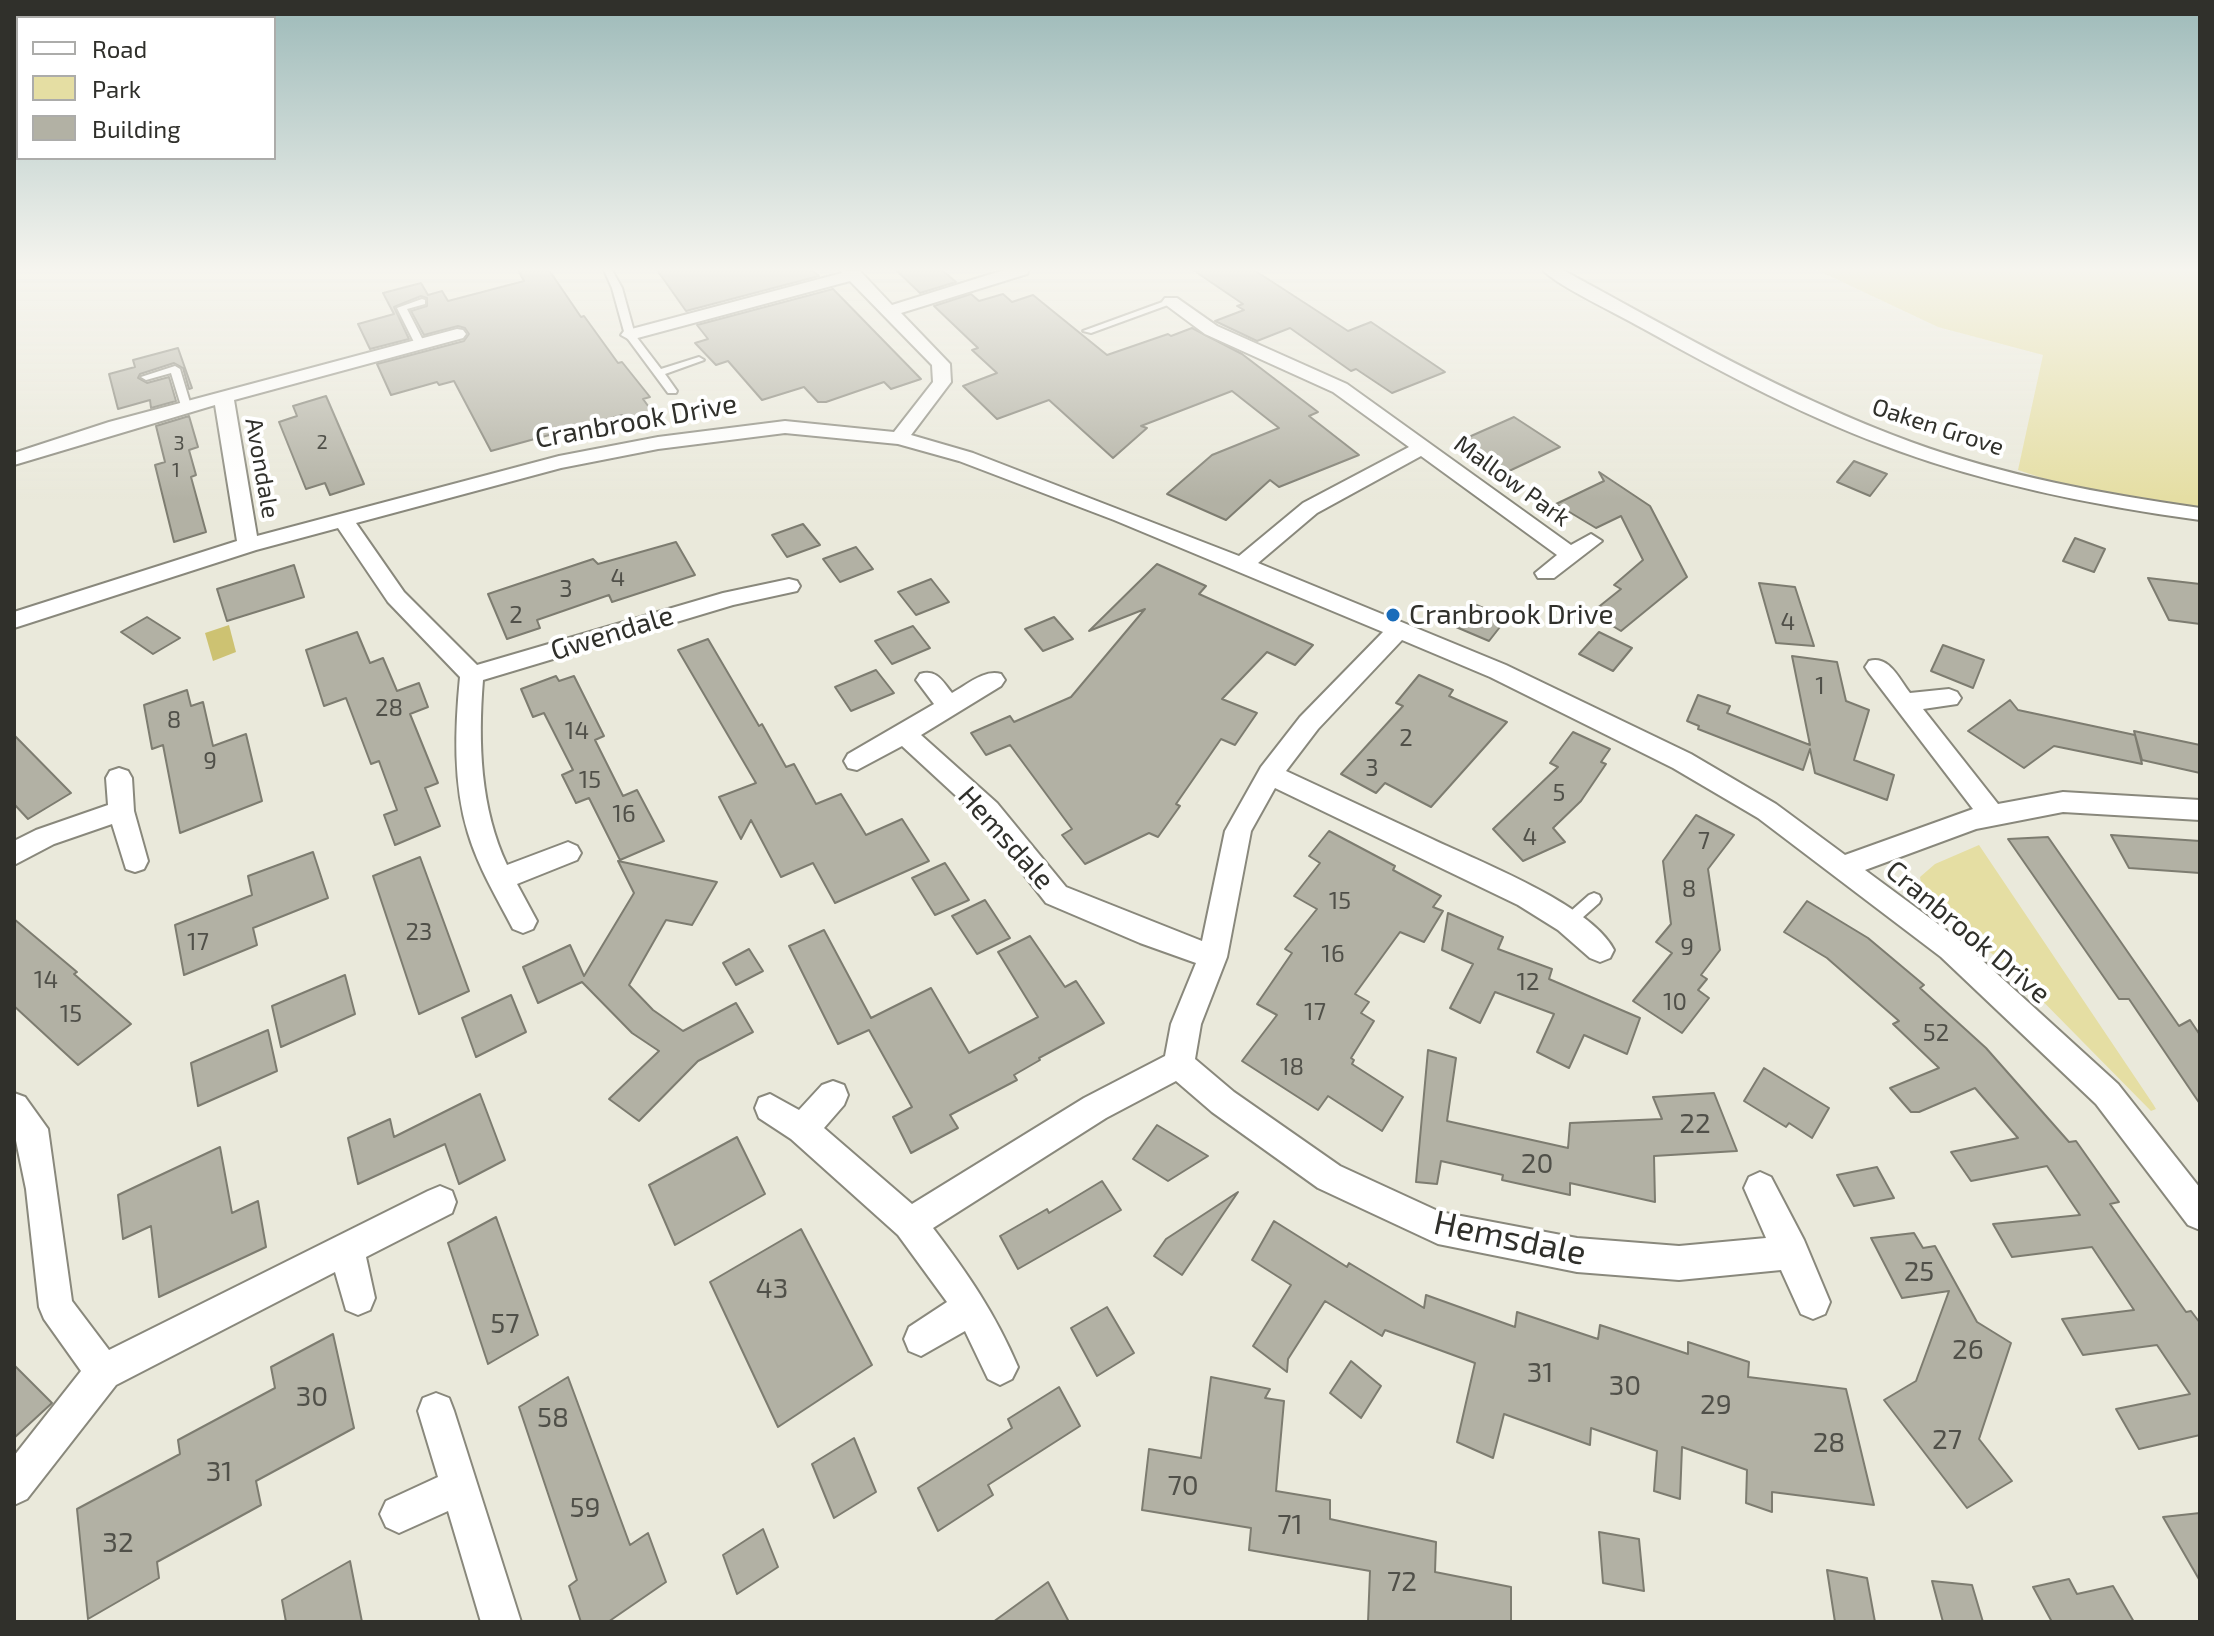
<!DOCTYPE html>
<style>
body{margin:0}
#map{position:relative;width:2214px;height:1636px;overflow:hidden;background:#eae9db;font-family:"Exo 2",sans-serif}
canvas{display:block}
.frame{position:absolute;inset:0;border:16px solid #30302b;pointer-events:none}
.legend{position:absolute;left:16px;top:16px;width:260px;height:144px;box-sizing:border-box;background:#fff;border:2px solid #acacaa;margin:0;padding:10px 14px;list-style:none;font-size:24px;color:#30302b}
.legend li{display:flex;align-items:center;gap:16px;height:40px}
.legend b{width:40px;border:2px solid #acacaa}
</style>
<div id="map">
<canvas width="2214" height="1636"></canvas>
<div class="frame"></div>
<ul class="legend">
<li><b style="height:10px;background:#fff"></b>Road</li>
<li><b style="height:22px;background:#e5dea3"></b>Park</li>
<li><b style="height:22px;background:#b2b1a4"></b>Building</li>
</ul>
</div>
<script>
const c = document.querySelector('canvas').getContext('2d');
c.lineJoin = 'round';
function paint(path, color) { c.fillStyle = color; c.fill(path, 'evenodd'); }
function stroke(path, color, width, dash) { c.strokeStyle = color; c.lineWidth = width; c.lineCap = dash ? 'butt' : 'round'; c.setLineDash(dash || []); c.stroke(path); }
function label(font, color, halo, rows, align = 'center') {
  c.font = font + ' "Exo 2",sans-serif'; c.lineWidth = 8; c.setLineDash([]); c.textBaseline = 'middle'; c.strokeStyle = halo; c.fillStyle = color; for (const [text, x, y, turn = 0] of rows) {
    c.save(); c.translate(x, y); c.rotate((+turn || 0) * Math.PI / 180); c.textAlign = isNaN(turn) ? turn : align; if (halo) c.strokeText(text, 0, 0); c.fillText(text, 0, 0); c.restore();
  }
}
paint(new Path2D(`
 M1817,270h383v237l-140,-23 -42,-14 25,-115 -105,-28z
 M1979,845l174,259 3,5 -5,2 -141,-143 -86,-68 -4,-23 15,-13z`), '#e5dea3');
paint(new Path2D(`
 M229,625l7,27 -23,9 -8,-28z`), '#cdc272');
const building = new Path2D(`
 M518,270h31l32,47 3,-1 34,47 4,-1 28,35 -7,2 11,15 -27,9 -5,-8 -131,36 -37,-70 -15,4 -2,-3 -46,13 -14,-31 87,-23 5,-7 -4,-6 -7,-2 -34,9 -13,-24 16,-5v-8l-6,-2 -27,11 15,32 -39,10 -12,-25 36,-10 -11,-21 38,-10 7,12 14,-4 6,10 76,-20z
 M657,270h155l7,6 -133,35z
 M896,270h46l14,12 -36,11z
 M1193,270h61l94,61 23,-9 74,50 -53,21 -36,-24 -5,2 -61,-43 -33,13 -42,-20 29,-11 -7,-4 6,-2z
 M833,289l88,90 -30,10 -7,-7 -58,20h-8l-14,-15 -42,13 -34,-39 -12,4 -21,-22 13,-4 -11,-14z
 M971,294l8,7 24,-7 9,8 21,-7 74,60 61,-21 3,2 21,-8 50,26 76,58 -9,4 50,39 -80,32 -9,-7 -44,40 -59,-26 45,-39 67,-27 -47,-37 -91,35 6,2 -34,30 -64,-58 -52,19 -34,-33 34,-13 -25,-23 6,-2 -44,-42z
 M178,348l14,40 -3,1 -6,-21 -9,-5 -34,11 -2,4 9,5 22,-6 7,24 -25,7 -1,-8 -32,9 -9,-35 26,-7 -2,-7z
 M326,396l38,88 -34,11 -5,-12 -19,6 -27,-67 18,-6 -4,-10z
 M189,416l9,31 -9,3 7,25 -5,2 15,55 -32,10 -19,-77 10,-3 -9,-36z
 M1514,417l46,30 -53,25 -45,-32z
 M1854,461l33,13 -17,22 -33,-14z
 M1599,472l51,34 37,71 -66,54 -30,-18 30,-24 -7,-4 29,-25 -22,-44 -25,12 -40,-24 48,-23z
 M803,524l17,21 -33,12 -15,-22z
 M2075,538l30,11 -11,23 -31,-11z
 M676,542l19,33 -83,27 -3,-7 -72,25 3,8 -33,11 -19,-45 105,-35 5,5z
 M856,547l17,22 -33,13 -17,-23z
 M1157,564l49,22 -7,8 114,51 -18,20 -28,-13 -45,47 35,14 -22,32 -14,-6 -45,65 4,2 -22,31 -9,-4 -64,31 -23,-29 10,-6 -62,-84 -24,10 -15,-22 39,-17 4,6 57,-25 74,-88 -56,22z
 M294,565l10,32 -77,24 -10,-32z
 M2148,578l52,6v40l-31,-4z
 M931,579l18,23 -33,13 -18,-23z
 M1759,583l36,4 19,59 -38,-3z
 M1474,604l33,14 -18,23 -33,-14z
 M147,617l33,21 -27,16 -32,-22z
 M1054,617l19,22 -30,12 -18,-22z
 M913,626l17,22 -38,16 -17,-23z
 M357,632l13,31 13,-5 14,33 22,-8 9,24 -18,7 28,69 -13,5 15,38 -45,19 -11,-30 13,-5 -18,-49 -8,3 -25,-66 -22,8 -18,-56z
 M1599,632l33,16 -19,23 -34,-17z
 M708,639l51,87 3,-2 24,43 8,-3 22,40 25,-10 25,41 36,-16 27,42 -94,42 -22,-40 -32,14 -30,-57 -10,19 -22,-42 37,-14 -78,-133z
 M1943,645l41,15 -11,28 -42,-17z
 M1792,656l45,6 9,39 23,9 -15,50 40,15 -7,25 -72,-27 -5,-24 -7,21 -105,-41 1,-3 -12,-5 11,-26 32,11 -3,7 83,32z
 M876,670l18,23 -43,18 -16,-24z
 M1419,675l34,15 -4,6 58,26 -76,85 -46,-24 -9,10 -35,-19 62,-68 -7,-3z
 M556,676l3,5 15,-5 30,60 -9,4 28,56 14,-6 27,51 -44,19 -31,-62 -13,5 -14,-28 11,-5 -29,-57 -11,4 -12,-28z
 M187,690l4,16 12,-4 10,44 33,-12 16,67 -82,32 -17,-88 -11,4 -8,-44z
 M2010,700l8,10 117,25 7,29 -88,-18 -30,22 -56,-37z
 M2134,731l66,14v28l-58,-13z
 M1573,732l37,17 -9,13 5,2 -25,37 -28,27 12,14 -42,19 -30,-32 65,-62 -8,-4z
 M14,735l57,58 -43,26 -14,-15z
 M1696,815l38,20 -26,34 12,81 -19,25 6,4 -9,11 11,8 -27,35 -49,-32 39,-48 -16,-11 15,-18 -8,-63z
 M1329,831l66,35 -2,4 48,26 -8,11 10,4 -19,31 -24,-10 -45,62 14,8 -8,11 13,8 -23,37 3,2 -2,4 51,33 -21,34 -54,-35 -10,14 -76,-49 35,-46 -20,-11 35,-51 -7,-4 32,-40 -23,-13 26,-33 -11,-7z
 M2111,835l89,6v32l-71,-5z
 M2048,837l131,189 11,-6 10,15v69l-71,-105h-10l-111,-160z
 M313,852l15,46 -75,30 4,17 -73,30 -9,-50 77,-30 -4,-19z
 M420,857l49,134 -50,23 -46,-138z
 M618,861l99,21 -25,43 -26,-5 -37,65 24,25 30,21 53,-28 17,29 -55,29 -59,60 -30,-22 50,-48 -27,-18 -50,-51 -44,21 -15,-36 47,-22 14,31 50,-83z
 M945,863l24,37 -34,15 -23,-37z
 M985,900l25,38 -33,16 -25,-38z
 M1807,901l61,37 56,47 -4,3 66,60 83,94 7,-1 43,61 -9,2 76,108 5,-1 9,12v112l-61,14 -23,-40 74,-15 -33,-49 -74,10 -21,-36 72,-9 -42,-63 -80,10 -19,-33 87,-9 -33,-49 -76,15 -20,-29 67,-14 -43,-50 -56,24h-8l-21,-24 49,-20 -46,-44 6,-3 -72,-63 -43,-26z
 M1448,913l55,24 -5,12 54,20 -3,10 91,39 -13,36 -43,-19 -15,33 -32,-16 17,-38 -59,-22 -15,31 -30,-15 23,-44 -31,-14z
 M14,919l63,53 -3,2 57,50 -53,41 -64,-59z
 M824,930l47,88 60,-30 38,65 69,-36 -40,-65 32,-16 35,51 11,-6 28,42 -65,35 1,2 -26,15 3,5 -67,35 8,13 -47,25 -18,-36 19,-10 -43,-77 -31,14 -49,-98z
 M749,949l14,22 -27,14 -13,-22z
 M345,975l10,39 -74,33 -9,-41z
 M511,995l15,37 -50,25 -14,-39z
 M268,1030l9,41 -79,35 -7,-43z
 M1428,1050l28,8 -9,63 121,27 2,-25 92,-4 -9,-22 61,-4 23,58 -83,5 1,46 -85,-19v12l-68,-15 1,-5 -62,-14 -4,23 -21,-2z
 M1764,1068l65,40 -17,30 -23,-15 -3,4 -42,-26z
 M480,1094l25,66 -46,24 -14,-40 -87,40 -10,-46 42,-19 4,18z
 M1157,1125l51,31 -40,25 -35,-22z
 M737,1137l28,57 -90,51 -26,-60z
 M220,1147l12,66 26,-12 8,46 -107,50 -8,-71 -28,13 -5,-44z
 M1877,1167l17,31 -40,8 -17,-31z
 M1102,1181l19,29 -103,59 -18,-33 47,-27 2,4z
 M1238,1192l-56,83 -28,-19 12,-17z
 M496,1217l42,118 -50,29 -40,-121z
 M1274,1221l73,46 2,-4 75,45 2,-13 89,32 2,-15 81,27 2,-14 88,29v-12l61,20 -1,15 98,12 28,116 -102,-13v20l-26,-9 1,-33 -65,-23 -2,52 -26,-8 3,-40 -66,-23 -1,17 -86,-31 -11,44 -36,-16 18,-79 -90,-33 -3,6 -57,-35 -37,58 -1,13 -34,-26 38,-61 -39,-25z
 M801,1229l71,136 -94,62 -68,-145z
 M1914,1233l9,15 12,-2 42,76 34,21 -32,96 33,42 -45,27 -83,-108 32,-19 33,-90 -47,7 -31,-60z
 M1107,1307l27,46 -37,23 -26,-48z
 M333,1334l21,94 -98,53 5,24 -104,57 2,16 -71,41 -11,-110 103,-55 -2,-14 97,-52 -4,-21z
 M1351,1361l30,25 -20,32 -31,-25z
 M14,1365l38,38 -38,35z
 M568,1377l62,168 18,-12 18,49 -58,40h-27l-12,-36 8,-6 -58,-173z
 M1211,1377l59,12 -5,9 19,3 -8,90 54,9v19l106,23 -1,30 76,15v35h-143l2,-51 -121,-21 2,-22 -109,-18 7,-61 52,9z
 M1059,1387l21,39 -92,59 5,10 -55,36 -20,-43 94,-60 -4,-9z
 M854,1438l22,54 -42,26 -22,-54z
 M2200,1513v68l-37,-64z
 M763,1529l15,38 -41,27 -14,-39z
 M1599,1532l40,7 5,52 -41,-8z
 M350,1561l12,61h-76l-4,-22z
 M1827,1570l40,8 8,44h-40z
 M2069,1579l8,15 36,-8 21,36h-82l-19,-35z
 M1932,1581l40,4 11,37h-40z
 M1048,1582l21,40h-76z`);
paint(building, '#b2b1a4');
stroke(building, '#7d7c70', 2);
const service = new Path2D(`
 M604,270h8l10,18 13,47 26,34 38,-12 5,3 -39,14 12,17 -1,2h-8l-43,-58 -13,-47z
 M422,299l3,1v4l-18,5 18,35 -5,3 -5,-3 -18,-36z
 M1168,300l8,2 -85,31 -8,-2z
 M175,366l5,3 12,40 -1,2 -9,-2 -11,-36 -25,7 -5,-3z
 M1594,893l5,2 2,4 -2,4 -26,23 -5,2 -5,-2 -2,-4 2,-4 26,-23z`);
const minor = new Path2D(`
 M840,270l20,1 32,34 112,-35h25l-2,4 -126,39 49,51 1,18 -40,53 62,18 266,103 64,-53 106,-56 -76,-55 -128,-58 -43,-32 3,-4h12l40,28 130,58 224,161 20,-11 11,7 -48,37h-16l-3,-5 22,-18 -136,-99 -104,57 -59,50 248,102 185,89 85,50 69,51 128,-46 -104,-136 -4,-6 4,-6c20,-6 30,18 41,32l39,-4 8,3 4,6 -4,6 -34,5 75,95 65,-12 137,8v20l-137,-8 -87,17 -111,41 96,71 157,143 82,104v42l-12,-5 -92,-121 -155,-147 -183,-139 -85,-50 -183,-91 -88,-37 -84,89 -32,42c49,23 97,45 146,68 46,22 160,66 182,111l-4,8 -10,4 -10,-4 -32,-28 -40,-25 -243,-117 -24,43 -24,126 -26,67 -6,35 39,33 106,74 100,46 137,26 102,8 87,-8 -22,-50 5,-11 11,-5 11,5 33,63 26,62 -5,12 -12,5 -12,-5 -20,-44 -102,10 -102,-8 -139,-28 -120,-56 -106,-76 -36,-31 -70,37 -173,110c35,46 62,85 85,139l-6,12 -12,6 -12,-6 -23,-48 -44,25 -12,-5 -5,-12 5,-12 38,-25 -49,-67 -107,-96 -32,-21 -4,-10 4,-10 11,-4 29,16 23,-25 11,-4 11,4 4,10 -4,10 -20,23 88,76 172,-106 81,-42 6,-32 25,-61 -56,-20 -94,-40 -67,-86 -77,-71 -45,24 -9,-2 -4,-7 4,-7 86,-50 -18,-24 4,-6c17,-5 22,7 32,19 15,-8 32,-24 49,-19l4,6 -4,6 -80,49 76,68 69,84 136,54 23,-110 36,-64 39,-50 83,-85 -269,-112 -155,-59 -61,-17 -113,-11 -127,16 -97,19 -205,55 48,69 73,73 246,-72 66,-14 8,2 3,5 -3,5 -64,14 -250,75c-5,62 -3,128 24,185l61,-23 9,4 4,7 -4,7 -60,24 20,37 -4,8 -10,4 -10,-4c-16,-31 -35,-62 -45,-96 -15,-49 -13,-105 -8,-156l-72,-75 -50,-74 -82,22 -242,78v-16l223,-71 -22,-136 -201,60v-12l95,-31 348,-93 6,1 3,4 -3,4 -229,62 23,136 302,-80 99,-19 127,-16 109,11 39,-50 -1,-17 -82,-84 -220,59 -9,-5 3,-4 218,-58z
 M1543,270h20c113,62 226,127 348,172 93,34 191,52 289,66v12c-102,-14 -204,-34 -301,-69 -90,-32 -174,-77 -257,-123 -22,-13 -85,-42 -99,-58z
 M119,768l9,3 4,7 2,33 14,50 -4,8 -9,3 -9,-3 -14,-45 -58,20 -40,21v-24l22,-11 72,-25 -2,-27 4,-7z
 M14,1093l11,4 23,32 24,172 37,49 319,-159 12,-5 12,5 4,11 -4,11 -86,44 9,41 -5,12 -12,5 -12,-5 -11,-38 -219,113 -89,114 -13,6v-49l67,-85 -37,-52 -5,-12 -13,-118 -12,-58z
 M436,1393l13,5 5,13 67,211h-40l-33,-111 -49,22 -13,-6 -6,-13 6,-13 52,-24 -20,-66 5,-13z`);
stroke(service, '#89887c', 4);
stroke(minor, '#89887c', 4);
paint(service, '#fff');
paint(minor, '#fff');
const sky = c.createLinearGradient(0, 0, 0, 499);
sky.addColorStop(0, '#9dbab9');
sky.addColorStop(0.54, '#f6f5ef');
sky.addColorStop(1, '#f6f5ef00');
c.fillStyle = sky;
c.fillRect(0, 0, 2214, 499);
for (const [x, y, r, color] of [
 [1393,615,8,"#196cba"]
]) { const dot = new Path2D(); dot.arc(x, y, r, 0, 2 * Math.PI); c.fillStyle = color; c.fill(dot); stroke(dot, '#fff', 3); }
label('20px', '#505049', null, [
 ["2",322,442],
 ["3",179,443],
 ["1",176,470]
]);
label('24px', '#30302b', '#fff', [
 ["Oaken Grove",1938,427,18],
 ["Avondale",262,468,80],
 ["Mallow Park",1512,481,36]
]);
label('24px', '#505049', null, [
 ["4",618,578],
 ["3",566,589],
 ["2",516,615],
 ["4",1788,622],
 ["1",1820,686],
 ["28",389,708],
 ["8",174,720],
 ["14",577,731],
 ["2",1406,738],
 ["9",210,761],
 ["3",1372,768],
 ["15",590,780],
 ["5",1559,793],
 ["16",624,814],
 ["4",1530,837],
 ["7",1704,841],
 ["8",1689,889],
 ["15",1340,901],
 ["23",419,932],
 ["17",198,942],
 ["9",1687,947],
 ["16",1333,954],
 ["14",46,980],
 ["12",1528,982],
 ["10",1675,1002],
 ["17",1315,1012],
 ["15",71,1014],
 ["52",1936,1033],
 ["18",1292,1067]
]);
label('28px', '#30302b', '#fff', [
 ["Cranbrook Drive",636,421,-10],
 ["Gwendale",612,633,-17],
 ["Hemsdale",1006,838,48],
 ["Cranbrook Drive",1968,932,40]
]);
label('28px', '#30302b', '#fff', [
 ["Cranbrook Drive",1409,615]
], 'left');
label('28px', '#505049', null, [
 ["22",1695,1124],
 ["20",1537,1164],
 ["25",1919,1272],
 ["43",772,1289],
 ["57",505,1324],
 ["26",1968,1350],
 ["31",1540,1373],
 ["30",1625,1386],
 ["30",312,1397],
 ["29",1716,1405],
 ["58",553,1418],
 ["27",1947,1440],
 ["28",1829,1443],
 ["31",219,1472],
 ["70",1183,1486],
 ["59",585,1508],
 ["71",1290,1525],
 ["32",118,1543],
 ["72",1402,1582]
]);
label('34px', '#30302b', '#fff', [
 ["Hemsdale",1510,1238,12]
]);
</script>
